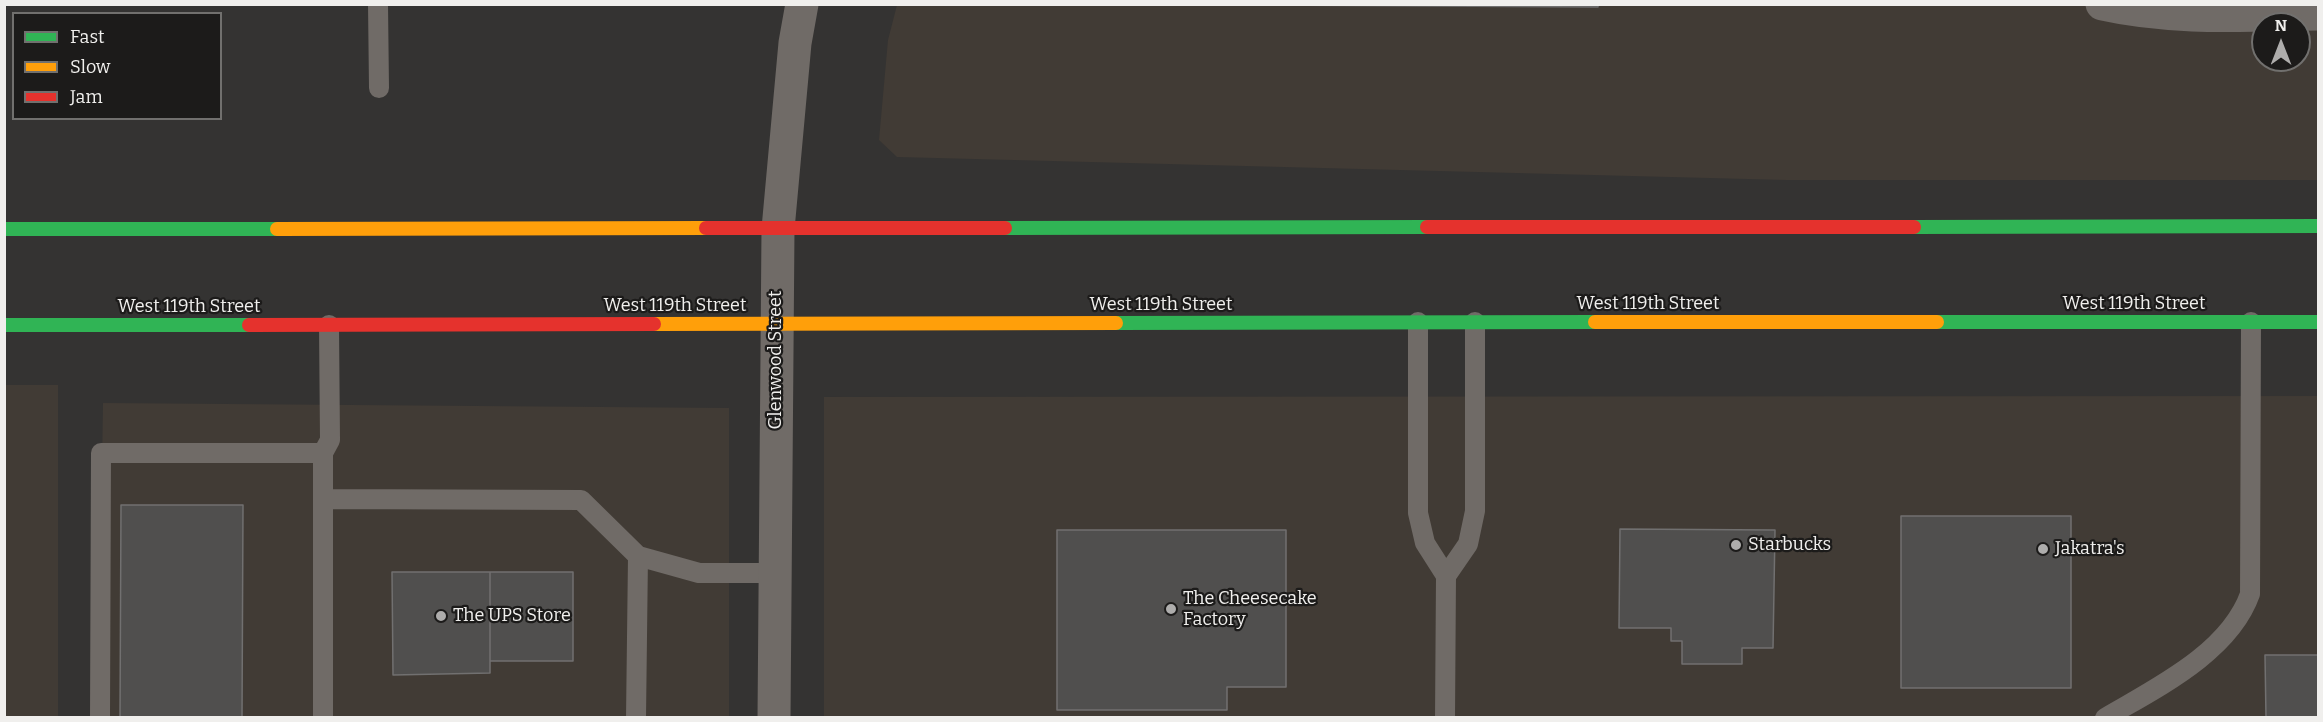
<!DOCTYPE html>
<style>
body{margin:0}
#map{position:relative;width:2323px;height:722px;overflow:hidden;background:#343332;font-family:Bitter,serif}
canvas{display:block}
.frame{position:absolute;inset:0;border:6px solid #f0efed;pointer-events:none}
.legend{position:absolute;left:12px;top:12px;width:210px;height:108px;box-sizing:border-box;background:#1c1b1a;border:2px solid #71706e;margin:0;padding:8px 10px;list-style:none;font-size:18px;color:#f0efed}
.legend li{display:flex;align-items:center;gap:12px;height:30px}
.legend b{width:30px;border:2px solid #71706e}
.north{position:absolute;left:2251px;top:12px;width:60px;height:60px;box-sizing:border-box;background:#1c1b1a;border:2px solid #71706e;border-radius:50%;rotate:0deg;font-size:16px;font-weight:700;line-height:24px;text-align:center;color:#f0efed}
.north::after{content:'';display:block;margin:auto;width:21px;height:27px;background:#aeadac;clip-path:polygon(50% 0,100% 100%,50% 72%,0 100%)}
</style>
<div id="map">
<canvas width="2323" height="722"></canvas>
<div class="frame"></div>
<ul class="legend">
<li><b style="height:8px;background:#30b455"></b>Fast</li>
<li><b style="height:8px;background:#ff9f0a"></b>Slow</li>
<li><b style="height:8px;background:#e5322d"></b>Jam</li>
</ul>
<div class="north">N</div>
</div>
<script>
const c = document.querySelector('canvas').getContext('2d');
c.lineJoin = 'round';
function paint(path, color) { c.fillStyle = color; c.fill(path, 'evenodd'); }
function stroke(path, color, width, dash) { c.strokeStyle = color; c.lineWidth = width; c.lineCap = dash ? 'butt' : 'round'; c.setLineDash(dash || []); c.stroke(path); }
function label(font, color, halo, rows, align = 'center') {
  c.font = font + ' Bitter,serif'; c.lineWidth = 4.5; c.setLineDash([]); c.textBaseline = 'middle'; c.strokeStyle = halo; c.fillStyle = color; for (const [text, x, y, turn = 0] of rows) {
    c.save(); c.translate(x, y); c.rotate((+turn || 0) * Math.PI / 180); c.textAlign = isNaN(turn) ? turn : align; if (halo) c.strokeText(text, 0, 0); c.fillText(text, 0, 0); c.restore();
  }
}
paint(new Path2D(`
 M897,5h1421v175h-532l-889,-23 -18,-17 9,-100zM2263,24h36v36h-36z
 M5,385h53v332h-53z
 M2318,396v321l-1494,1v-321z
 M103,403l626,5v309l-631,1z`), '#413b35');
const building = new Path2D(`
 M1097,4h501v3z
 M121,505h122l-1,213h-122z
 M1901,516h170v172h-170z
 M1620,529l155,1 -2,118h-31v16h-60v-23h-11v-13h-52z
 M1057,530h229v157h-59v23h-170z
 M392,572h98v101l-97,2z
 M490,572h83v89h-83z
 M2265,655h53v63h-52z`);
paint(building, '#504f4e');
stroke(building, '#717070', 1.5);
stroke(new Path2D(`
 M378,4l1,84
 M1418,322v191l7,30 21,33 -1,142
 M323,499l258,1 57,56 61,17h76
 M1446,576l22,-32 7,-33v-189
 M100,718l1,-265h222
 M323,718v-265l7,-13 -1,-115
 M636,718l2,-162
 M2105,718c51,-30 124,-65 145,-124l1,-272`), '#706b67', 20);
stroke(new Path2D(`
 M2102,4c71,16 144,11 216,10
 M774,718l4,-489 17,-186 7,-39`), '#706b67', 33);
stroke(new Path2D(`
 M1914,227l404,-1
 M1005,228l422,-1
 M4,229h273
 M1937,322h381
 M1116,323l479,-1
 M4,325h245`), '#30b455', 14);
stroke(new Path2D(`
 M277,229l429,-1
 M1595,322h342
 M654,324l462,-1`), '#ff9f0a', 14);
stroke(new Path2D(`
 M1427,227h487
 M706,228h299
 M249,325l405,-1`), '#e5322d', 14);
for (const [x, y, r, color] of [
 [1736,545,6,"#aeadac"],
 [2043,549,6,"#aeadac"],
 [1171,609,6,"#aeadac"],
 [441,616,6,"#aeadac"]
]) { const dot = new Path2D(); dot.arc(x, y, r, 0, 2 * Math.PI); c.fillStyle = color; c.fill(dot); stroke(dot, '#1c1b1a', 2); }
label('18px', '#f0efed', '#1c1b1a', [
 ["West 119th Street",1648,304],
 ["West 119th Street",2134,304],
 ["West 119th Street",1161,305],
 ["West 119th Street",675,306],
 ["West 119th Street",189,307],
 ["Glenwood Street",776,360,-90]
]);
label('18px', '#f0efed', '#1c1b1a', [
 ["Starbucks",1748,545],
 ["Jakatra's",2055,549],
 ["The Cheesecake",1183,599],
 ["Factory",1183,620],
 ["The UPS Store",453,616]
], 'left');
</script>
